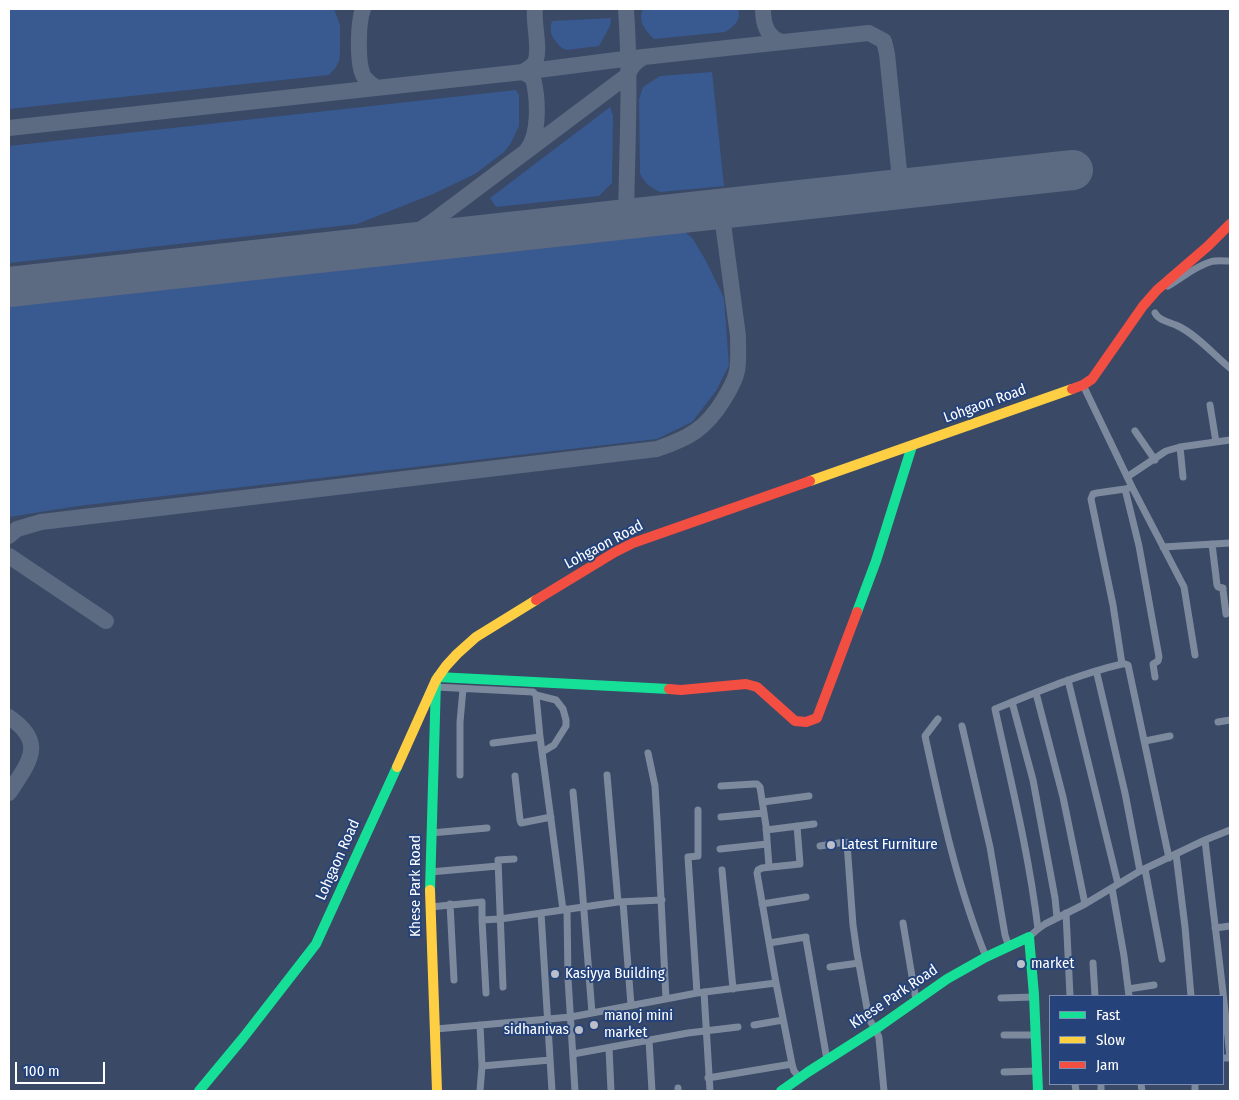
<!DOCTYPE html>
<style>
body{margin:0}
#map{position:relative;width:1239px;height:1100px;overflow:hidden;background:#394966;font-family:"Fira Sans Condensed",sans-serif}
canvas{display:block}
.frame{position:absolute;inset:0;border:10px solid #fff;pointer-events:none}
.legend{position:absolute;left:1049px;top:995px;width:175px;height:90px;box-sizing:border-box;background:#25437a;border:1px solid #7c8eaf;margin:0;padding:6px 9px;list-style:none;font-size:15px;color:#fff}
.legend li{display:flex;align-items:center;gap:10px;height:25px}
.legend b{width:25px;border:1px solid #7c8eaf}
.scale{position:absolute;left:15px;top:1062px;width:90px;height:22px;box-sizing:border-box;border:2px solid #fff;border-top:0;padding-left:6px;font-size:15px;line-height:18px;white-space:nowrap;color:#fff;-webkit-text-stroke:4px #25437a;paint-order:stroke}
</style>
<div id="map">
<canvas width="1239" height="1100"></canvas>
<div class="frame"></div>
<ul class="legend">
<li><b style="height:6px;background:#16e098"></b>Fast</li>
<li><b style="height:6px;background:#ffcf43"></b>Slow</li>
<li><b style="height:6px;background:#f24e42"></b>Jam</li>
</ul>
<div class="scale">100 m</div>
</div>
<script>
const c = document.querySelector('canvas').getContext('2d');
c.lineJoin = 'round';
function paint(path, color) { c.fillStyle = color; c.fill(path, 'evenodd'); }
function stroke(path, color, width, dash) { c.strokeStyle = color; c.lineWidth = width; c.lineCap = dash ? 'butt' : 'round'; c.setLineDash(dash || []); c.stroke(path); }
function label(font, color, halo, rows, align = 'center') {
  c.font = font + ' "Fira Sans Condensed",sans-serif'; c.lineWidth = 4; c.setLineDash([]); c.textBaseline = 'middle'; c.strokeStyle = halo; c.fillStyle = color; for (const [text, x, y, turn = 0] of rows) {
    c.save(); c.translate(x, y); c.rotate((+turn || 0) * Math.PI / 180); c.textAlign = isNaN(turn) ? turn : align; if (halo) c.strokeText(text, 0, 0); c.fillText(text, 0, 0); c.restore();
  }
}
paint(new Path2D(`
 M9,9h325l6,16v28l-1,8 -3,6 -7,8 -320,34z
 M643,9h95c4,10 -4,18 -13,23l-71,7c-8,-8 -17,-18 -11,-30z
 M611,18l-1,8 -11,20 -32,4c-5,-1 -6,-3 -10,-7 -6,-7 -8,-12 -5,-22z
 M712,72l12,114 -64,6c-10,-5 -16,-9 -20,-19l-1,-74 4,-12 17,-11z
 M516,90l3,5v31l-8,17 -7,9 -29,22 -42,20 -76,30 -348,39v-117z
 M610,107l3,9 -1,67 -13,13 -103,11 -6,-9z
 M682,229l11,10 13,22 18,37 5,67 -13,26 -24,31 -35,17 -579,67 -69,11v-212z`), '#395991');
stroke(new Path2D(`
 M363,9c-5,13 -6,53 0,66 3,6 8,9 14,13
 M763,9c0,14 4,30 20,33
 M9,128l514,-56 93,-12 129,-14 124,-13 15,8 3,13 14,135
 M527,150c13,-16 11,-52 6,-72l-10,-6c4,-3 10,-6 12,-10 6,-12 -2,-39 0,-53
 M626,219c1,-70 5,-140 0,-210
 M432,222c4,8 9,13 18,16
 M398,244l34,-22 196,-147c3,-9 7,-13 16,-18
 M9,536l8,-7 24,-7 616,-73c32,-11 49,-20 67,-50 5,-8 11,-18 13,-28 2,-11 1,-23 1,-35l-17,-128
 M9,556l97,65
 M9,717c38,26 20,45 0,76`), '#5c6a82', 16);
stroke(new Path2D(`
 M9,287l1064,-117`), '#5c6a82', 40);
stroke(new Path2D(`
 M1168,286c14,-8 26,-19 42,-24 6,-2 14,-1 20,-1
 M1155,313c4,8 15,9 23,13 19,9 36,29 52,42
 M1083,385l49,102 -7,2 -28,4 -4,1 -2,5 22,106 9,59
 M1210,405l6,37
 M1135,431l20,29
 M1180,447l3,30
 M1127,477l39,-26 14,-4 50,-7
 M1132,487l52,100 11,68
 M1125,489l14,57 20,111 -1,4 -5,3 2,13
 M1212,544l5,41 1,2 5,1v2l3,24
 M1163,547l67,-4
 M1097,671v3l28,119 15,78
 M1068,680l50,204
 M436,687l97,5 3,3 20,5 7,9 3,11v6l-12,19 -12,7
 M1036,693l27,104 22,107
 M536,695l4,42 23,173
 M1012,702l21,78 22,118 2,20
 M938,719l-13,17c16,74 32,150 61,221
 M1218,722l12,-2
 M962,726l28,121 15,88 4,12
 M1145,741l25,-5
 M493,743l47,-6
 M648,753l7,33 2,33 9,180
 M460,775v-53l3,-33
 M607,775l11,127
 M515,776l5,44 1,3 30,-6
 M721,786l33,-2h3l3,3 6,39 3,41
 M573,792l8,81 11,140
 M763,802l46,-6
 M721,817l43,-4
 M797,826l3,38 -38,4 -4,2 -1,3 19,110 16,81 2,7 6,7
 M766,830l48,-6
 M431,833l56,-5
 M1205,840c8,72 18,145 25,218
 M820,846l25,-4 2,1 6,82 4,28 12,66c4,7 8,12 10,19l5,53
 M720,849l47,-5
 M1176,854l9,73 6,69
 M1145,869l17,90
 M722,870l11,119
 M430,872l68,-6
 M1112,888l12,68 5,40
 M623,902l8,103
 M450,904l4,76
 M762,904l44,-7
 M430,907l52,-5v18l4,73
 M567,909l1,69 7,113
 M541,913l11,178
 M1066,913l4,83
 M482,920l18,-1 118,-17 44,-2
 M903,923l13,77
 M1215,928l15,-2
 M1038,929c-9,-75 -27,-147 -43,-220 42,-17 84,-35 127,-45h3l3,1 41,193
 M1029,937l9,-8 7,-5 40,-20 55,-33 65,-31 25,-10
 M806,939l21,121
 M769,943l37,-6
 M1093,963l2,33
 M830,967l29,-4
 M503,987l-5,-127 16,-1
 M1128,989l26,-4
 M704,992l6,99
 M697,993l-9,-136 10,-1v-46
 M1001,998l33,-1
 M480,1025l2,41 -2,25
 M754,1025l29,-5
 M436,1029l135,-12 126,-24 79,-10
 M1004,1035h31
 M649,1040l3,51
 M609,1048l2,43
 M573,1054l115,-21 50,-6
 M1223,1058h7
 M482,1066l68,-6
 M1004,1072l33,-1
 M708,1078l84,-14
 M1075,1084l1,7
 M1101,1084v7
 M1141,1084l1,7
 M1195,1084v7
 M678,1088v3`), '#7d8a9d', 7);
stroke(new Path2D(`
 M857,612l19,-51 36,-115
 M438,677l231,12
 M430,890l6,-209
 M199,1091l44,-53 73,-94 81,-177
 M781,1091l27,-19 72,-46 67,-47 39,-22 43,-20 5,58 4,96`), '#16e098', 10);
stroke(new Path2D(`
 M810,481l262,-92
 M397,767l39,-87 10,-14 11,-12 19,-17 60,-37
 M430,890l7,201`), '#ffcf43', 10);
stroke(new Path2D(`
 M1072,389l11,-4 9,-6 51,-73 14,-16 51,-44 22,-22
 M536,600l79,-48 18,-9 177,-62
 M669,689l12,1 65,-6 11,3 38,34 11,1 11,-4 40,-106`), '#f24e42', 10);
for (const [x, y, r, color] of [
 [831,845,5,"#babfc9"],
 [1021,964,5,"#babfc9"],
 [555,974,5,"#babfc9"],
 [594,1025,5,"#babfc9"],
 [579,1030,5,"#babfc9"]
]) { const dot = new Path2D(); dot.arc(x, y, r, 0, 2 * Math.PI); c.fillStyle = color; c.fill(dot); stroke(dot, '#25437a', 2); }
label('15px', '#fff', '#25437a', [
 ["Lohgaon Road",985,404,-20],
 ["Lohgaon Road",604,545,-28],
 ["Lohgaon Road",338,860,-66],
 ["Khese Park Road",416,886,-90],
 ["Khese Park Road",894,997,-34]
]);
label('15px', '#fff', '#25437a', [
 ["Latest Furniture",841,845],
 ["market",1031,964],
 ["Kasiyya Building",565,974],
 ["manoj mini",604,1016],
 ["market",604,1033],
 ["sidhanivas",569,1030,"right"]
], 'left');
</script>
